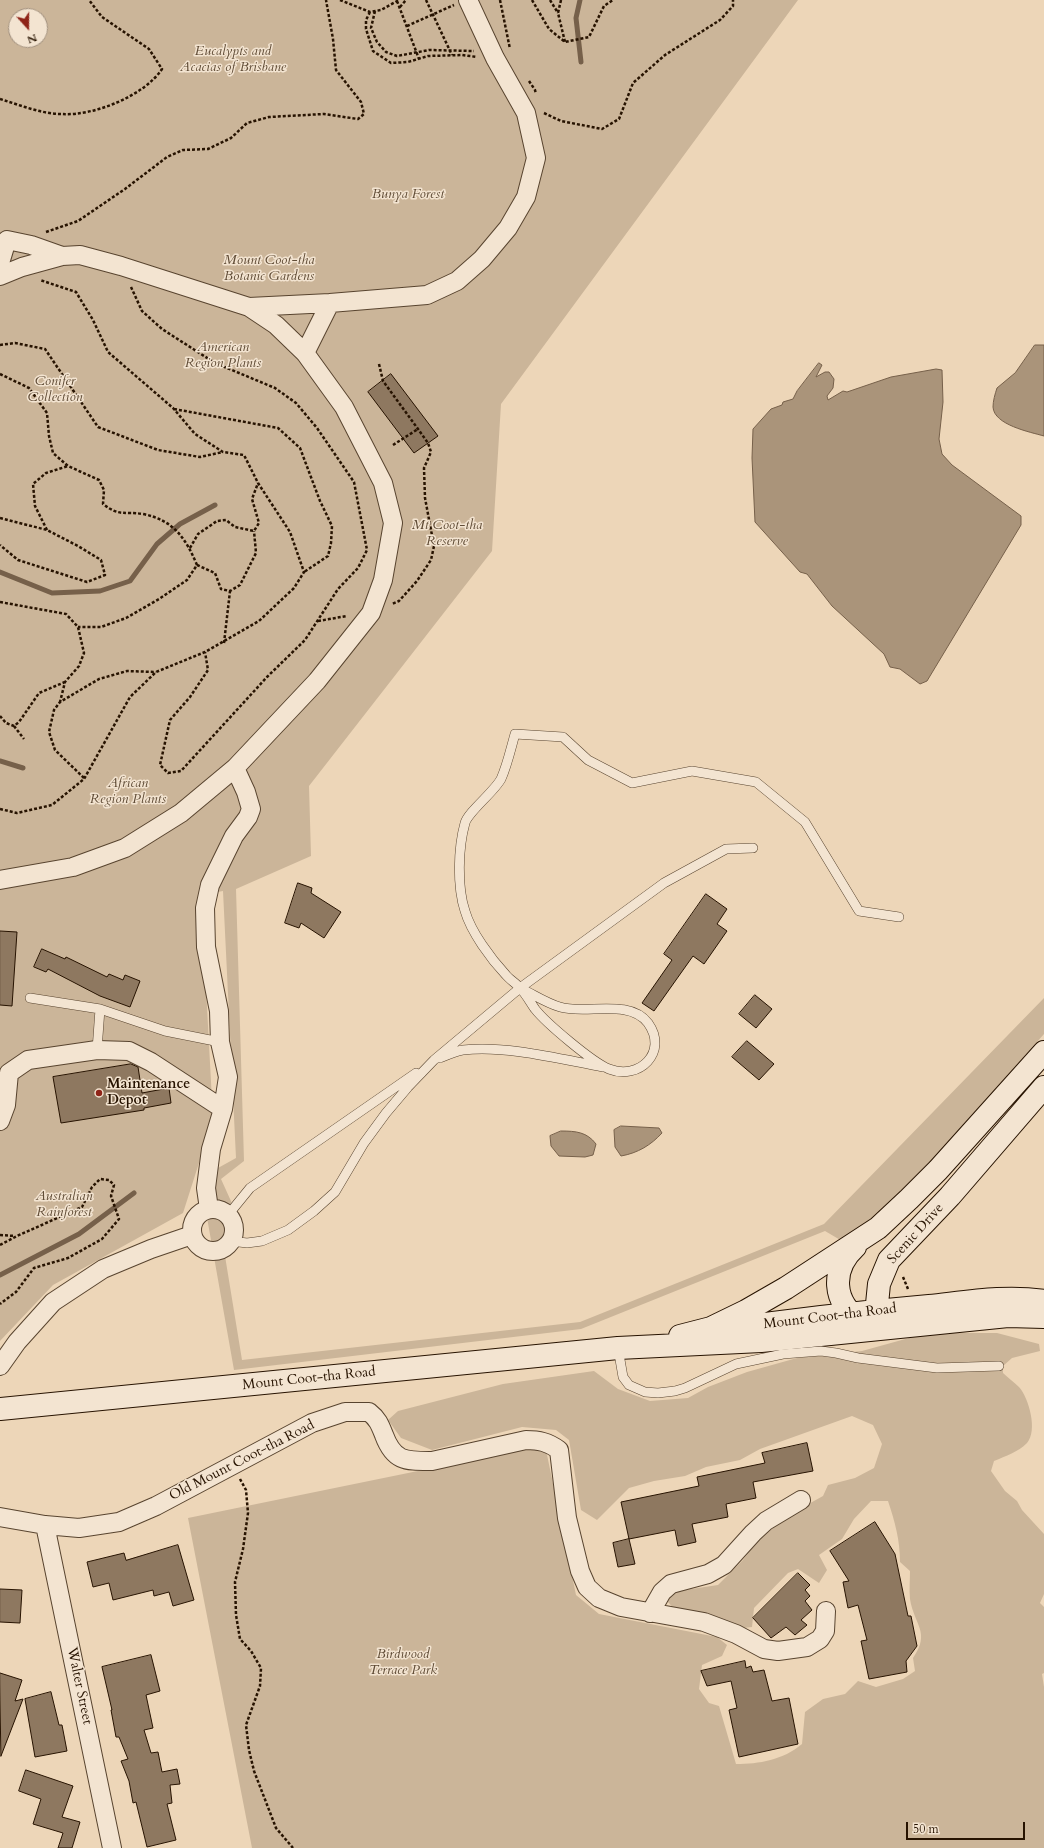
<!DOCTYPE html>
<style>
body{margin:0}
#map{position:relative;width:1044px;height:1848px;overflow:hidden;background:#edd6b8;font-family:Cardo,serif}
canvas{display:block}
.north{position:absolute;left:8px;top:8px;width:40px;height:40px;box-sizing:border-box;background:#f3e4d1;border:1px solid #a1907e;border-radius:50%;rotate:159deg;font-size:11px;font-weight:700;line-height:16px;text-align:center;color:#271301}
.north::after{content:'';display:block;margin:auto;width:14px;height:18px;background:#8f2418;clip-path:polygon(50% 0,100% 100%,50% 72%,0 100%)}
.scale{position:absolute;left:906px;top:1822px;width:119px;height:18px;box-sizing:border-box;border:2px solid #271301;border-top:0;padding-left:5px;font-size:12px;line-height:14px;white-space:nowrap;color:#271301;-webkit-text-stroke:3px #f3e4d1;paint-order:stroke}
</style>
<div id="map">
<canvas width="1044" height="1848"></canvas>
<div class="north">N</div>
<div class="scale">50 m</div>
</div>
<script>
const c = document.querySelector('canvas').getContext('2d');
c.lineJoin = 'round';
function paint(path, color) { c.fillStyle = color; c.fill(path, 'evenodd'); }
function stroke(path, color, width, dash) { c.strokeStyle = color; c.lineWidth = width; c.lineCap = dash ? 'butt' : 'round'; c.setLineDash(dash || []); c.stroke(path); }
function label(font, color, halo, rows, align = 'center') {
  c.font = font + ' Cardo,serif'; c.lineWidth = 3; c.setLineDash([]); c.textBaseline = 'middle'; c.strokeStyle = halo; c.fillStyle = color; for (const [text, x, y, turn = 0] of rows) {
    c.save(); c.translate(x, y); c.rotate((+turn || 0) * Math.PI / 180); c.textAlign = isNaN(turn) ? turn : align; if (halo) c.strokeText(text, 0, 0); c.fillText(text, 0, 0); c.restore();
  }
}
paint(new Path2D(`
 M0,0h798l-297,404 -9,147 -183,235 2,70 -75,33 8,272 -23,18 23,51 -5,13 -14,13 17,104 338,-38 244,-98 220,-226v36l-122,137 -38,39 -42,31 -17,-10 -244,98 -347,41 -34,-192 36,-20 -13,-267 -22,4 12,224 -30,94 -130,72 -53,56zM16,16h24v24h-24z
 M927,1333h70l42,11 1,7 -28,7 -9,8v7c5,5 11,9 16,14 10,11 19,44 8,56 -9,9 -21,13 -33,18l-3,10 14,20 12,10 5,9 22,24v60l-4,9 4,4v66l-2,1 2,13v161h-792l-64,-330 357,-73 31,150 23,19 118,23 10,8 -5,11 -20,9 -3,24 10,14 10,3 17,58c23,0 47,-4 66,-20l3,-32 18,-13 22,-5 13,-13 18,6 27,-8 12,-8 -2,-13c18,-26 1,-33 -3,-59 -1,-9 0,-19 0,-28l-10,-9c0,-22 -5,-40 -12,-61h-17l-17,18 -12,20 -23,16 8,15 -8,13 -21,-14 -10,4 -34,35 -2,19 -9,1 -65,-15 -11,-12 4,-9 47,-7 25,-25 12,-16 32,-28 36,-20 5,-11 27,-7 19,-10 8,-24 -9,-19 -21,-9 -92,33 -20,11 -34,7 -21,9 -31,5 -25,7 -32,32 -16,-10 -12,-70 -13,-10 -34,-3 -90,23 -31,-12 -13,-18 10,-9 105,-27 91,-13 24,18 32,12 38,-3 20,-11 39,-15 50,-14 65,-7z`), '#cbb599');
const water = new Path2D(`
 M1035,345h9v91c-14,-4 -50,-11 -51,-29 0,-6 2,-13 4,-19l18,-15z
 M819,363l3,2 -6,12 9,-5h4l5,7 -1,9 -6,8 1,4 15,-9 4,1 44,-15 45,-8 6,1 1,32 -4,37 3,15 10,11 69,51v9l-94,156 -7,3 -20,-15 -10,-2 -6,-13 -52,-48 -25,-32 -7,-2 -45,-50 -3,-64 1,-29 18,-20 11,-4 1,-3 10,-3 4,-8z
 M621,1126l38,2 3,5c-11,12 -24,20 -41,23l-6,-9 -1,-17z
 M561,1131c15,0 26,1 35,13l-3,11 -8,2 -26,-1 -8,-10 -1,-10z`);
paint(water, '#aa947a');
stroke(water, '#76604a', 1);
stroke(new Path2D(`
 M580,0l-4,18 5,44
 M0,572l52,21 48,-2 30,-10 27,-37 23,-20 35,-19
 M0,761l23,7
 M0,1275l79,-41 55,-41`), '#76604a', 5);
const building = new Path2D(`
 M391,374l47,62 -24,17 -46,-61z
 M298,883l14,5 -1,5 30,19 -17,26 -23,-15 -2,5 -14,-5z
 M706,894l21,15 -10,15 10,7 -23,33 -11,-8 -39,55 -12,-8 30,-43 -8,-6z
 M0,931l17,1 -5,74 -12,-1z
 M42,949l23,10 1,-2 41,20 2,-3 14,6 2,-5 15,6 -10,26 -30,-11 -52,-27 -2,3 -12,-5z
 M755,995l17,14 -16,19 -17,-14z
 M747,1041l27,23 -15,16 -27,-23z
 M131,1064l7,3 4,26 27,-5 2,15 -27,5v2l-83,13 -8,-46z
 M807,1443l6,28 -60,11 3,16 -30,6 2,13 -36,7 4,18 -18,4 -3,-16 -46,9 -8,-37 78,-16 -2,-9 68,-14 -3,-10z
 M875,1522l20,32 13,62h3l6,30 -11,15 1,11 -38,7 -8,-38 6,-1 -9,-35 -10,3 -5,-26 6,-1 -19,-30z
 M629,1539l6,25 -17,3 -5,-24z
 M178,1545l16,55 -21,6 -4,-14 -15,4 -1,-6 -40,10 -4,-17 -16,4 -6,-25 37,-9 2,7z
 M798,1573l12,12 -5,5 5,6 -5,5 7,9 -11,10 6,5 -12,10 -9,-8 -15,11 -18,-20z
 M0,1589l22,1 -2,33 -20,-1z
 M151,1655l9,36 -14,4 7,33 -9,2 7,23 7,-1 4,20 15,-3 3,15 -10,1 2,18 -5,1 9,36 -29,7 -11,-45 -3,1 -4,-22 -8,-20 7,-2 -9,-22h-3l-5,-27h1l-10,-43z
 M745,1661l1,7 5,-2 2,6 11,-2 8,31 17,-3 9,46 -59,13 -10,-47 8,-2 -6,-27 -24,5 -6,-15z
 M0,1673l22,7 -7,21 8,-2 -22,57z
 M51,1692l8,33h3l5,26 -32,6 -10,-58z
 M26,1770l47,16 -11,31 18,5 -8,26h-14l5,-15 -30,-9 8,-25 -22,-8z`);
paint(building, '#8e7860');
stroke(building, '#271301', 1);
const service = new Path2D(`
 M520,988c13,6 26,15 40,19 25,8 69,-9 88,16 21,29 -9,58 -39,46 -17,-7 -63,-46 -74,-60 -5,-7 -9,-15 -15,-21 -4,-5 -10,-8 -14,-13 -15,-16 -35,-43 -41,-64 -8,-24 -7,-63 0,-88 3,-11 29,-31 36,-44 6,-13 10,-31 14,-45l48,3 25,23 44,23 60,-12 64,11 49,40 54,89 40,6
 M30,998l70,11 65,22 55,11
 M97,1050l3,-41
 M440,1058c7,-3 16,-7 23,-8 43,-5 97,9 140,17
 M228,1215l22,-27 166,-115
 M231,1241l16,2 15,-2 26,-11 26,-19 21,-19 29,-49 22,-30 22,-26 26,-27 86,-72 144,-105 62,-34 27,-1
 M618,1348l5,29 6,8 16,7 13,1 17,-2 10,-3 51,-24 47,-10 38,-3 15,2 22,5 79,10 62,-2`);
const minor = new Path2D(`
 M0,263l7,-23 24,5 31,11
 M0,276l22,-9 40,-11 18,-1 41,11 128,41 27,18 29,28 39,54 39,76 10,40 -10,57 -12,33 -54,68 -82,87 -54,45 -56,35 -52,19 -73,13
 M330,303l97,-8 30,-14 25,-22 26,-31 18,-31 10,-39 -10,-45 -31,-55 -27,-58
 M249,307l81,-4 -25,50
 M0,1121l6,-16 3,-32 19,-13 69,-10 32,1 22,11 72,47
 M192 1230a21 21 0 1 1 42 0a21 21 0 1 1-42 0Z
 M209,1209l-3,-21 5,-39 12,-40 5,-32 -8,-35 -1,-31 -13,-64 -1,-39 5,-23 24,-49 14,-19 3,-8 -5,-17 -11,-24
 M0,1366l17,-24 36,-40 50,-33 48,-20 41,-14
 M0,1517l45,8 34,3 40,-6 37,-16 156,-83 33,-11h24c9,7 11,13 15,23 10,27 22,26 48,26l94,-21c13,0 22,2 33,10l8,68 13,53 7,16 12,11 22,9 83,15 32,12 28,15 14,2 29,-4 13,-8 5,-8 1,-20
 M45,1525l67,323
 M650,1613l12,-21 9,-8 37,-10 16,-9 29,-32 13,-12 35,-21`);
const secondary = new Path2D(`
 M855,1247c-24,22 -23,56 6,74
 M875,1324l4,-40 10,-24 61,-64 94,-109
 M722,1330c69,-10 138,-18 207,-24 38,-4 77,-11 115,-5
 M680,1336l31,-8 35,-17 40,-23 92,-60 31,-29 29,-29 106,-118
 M0,1409l618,-61 143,-7 247,-25 36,1`);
stroke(service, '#58442f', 10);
stroke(minor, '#58442f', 20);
stroke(secondary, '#271301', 24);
stroke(new Path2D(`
 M340,0l30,12 11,-2 18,-10
 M426,0l26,55
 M500,0l10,49
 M532,0l17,29 16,13 24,-5 15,-31 9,-6
 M550,0l8,13
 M561,0l-3,13 7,29
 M397,1l22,58
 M400,7l6,-7
 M375,11l-4,17 6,14 9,10 11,4 32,-6 45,1
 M370,12l-4,8v9l7,22 18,12 17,-1 20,-6 34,-1 15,2
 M407,26l47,-21
 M529,81l6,9 1,4
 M0,99c20,6 41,15 62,15 32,2 82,-18 100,-45l-13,-20 -47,-32 -13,-17
 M544,113l17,8 41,8 17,-10 14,-36 32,-28 55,-35 13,-14v-6
 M46,232l32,-11 47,-32 42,-32 16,-7 25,-1 23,-11 16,-15 22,-6 55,-3 34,5 6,-5 -3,-12 -25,-32 -3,-31 -7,-39
 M131,287l11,24 20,18 53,34 60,25 21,15 21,25 37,54 13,68 -9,18 -20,21 -33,51 -38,37 -86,94 -13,2 -8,-8 10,-45 20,-23 18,-27 -3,-18
 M0,345l15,-2 30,6 53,78 60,23 42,7 23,-5
 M379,364l4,17 35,48 10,14 3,9 -7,16 1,30 9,48 -3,14 -14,21 -18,20 -7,3
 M0,374l29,14 18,25 2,23 4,17 15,13 31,14 5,10 -1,14c17,13 21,7 40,10 31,6 43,25 54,51l-10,15 -28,19 -33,19 -25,9h-23
 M174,409l104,19 22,20 20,53 12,25 -1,17 -3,13 -24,16
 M393,445l25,-16
 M0,518l47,12 31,16 23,14 4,15 -18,7 -69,-22 -18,-15
 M47,530l-12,-24 -2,-22 13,-11 22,-7
 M190,548l8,-14 19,-13 9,-1 9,7 19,4 5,-8 -7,-24 6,-16
 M197,565l18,8 6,16 9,2 10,-6 16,-32 -2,-22
 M0,602l66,12 12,13 6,26 -5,13 -14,16 -5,20
 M318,621l29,-5
 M224,643l6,-52
 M0,716l6,7 8,3 5,-4 20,-29 26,-11
 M14,726l10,13
 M84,778l-29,-28 -6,-18 5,-22 6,-8 39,-23 28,-8 29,1
 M0,809l17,4 35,-8 32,-26 46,-82 26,-25 49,-20 54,-31 35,-33 10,-16 -14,-40 -32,-49 -14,-28 -21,-3 -28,-18 -22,-26 -65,-56 -15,-32 -17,-28 -36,-12
 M0,1235l15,1
 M0,1245l17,-9 65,-29 10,-20 8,-8 9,1 5,5 -3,11 8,23 -17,20 -34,19 -34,10 -18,24 -16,12
 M903,1277l5,12
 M240,1479l6,11 2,23 -5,36 -8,33 1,33 4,24 11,12 10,17 -1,18 -14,39 3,25 5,21 22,57 17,20`), '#271301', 2.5, [3, 2]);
stroke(service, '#f3e4d1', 9);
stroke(minor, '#f3e4d1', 18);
stroke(secondary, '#f3e4d1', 22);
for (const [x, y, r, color] of [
 [99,1093,4,"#8f2418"]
]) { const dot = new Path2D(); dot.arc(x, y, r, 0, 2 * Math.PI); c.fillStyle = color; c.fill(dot); stroke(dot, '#f3e4d1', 1.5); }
label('italic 14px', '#604c36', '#f3e4d1', [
 ["Eucalypts and",233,52],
 ["Acacias of Brisbane",233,68],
 ["Bunya Forest",408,195],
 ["Mount Coot-tha",269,261],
 ["Botanic Gardens",269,277],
 ["American",223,348],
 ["Region Plants",223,364],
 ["Conifer",55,382],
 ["Collection",55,398],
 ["Mt Coot-tha",447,526],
 ["Reserve",447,542],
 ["African",128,784],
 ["Region Plants",128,800],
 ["Australian",64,1197],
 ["Rainforest",64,1213],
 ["Birdwood",403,1655],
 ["Terrace Park",403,1671]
]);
label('bold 14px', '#271301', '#f3e4d1', [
 ["Maintenance",107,1085],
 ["Depot",107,1101]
], 'left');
label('14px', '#271301', '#f3e4d1', [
 ["Scenic Drive",916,1234,-48],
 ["Mount Coot-tha Road",830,1317,-7],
 ["Mount Coot-tha Road",309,1379,-6],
 ["Old Mount Coot-tha Road",242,1461,-27],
 ["Walter Street",79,1686,78]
]);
</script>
